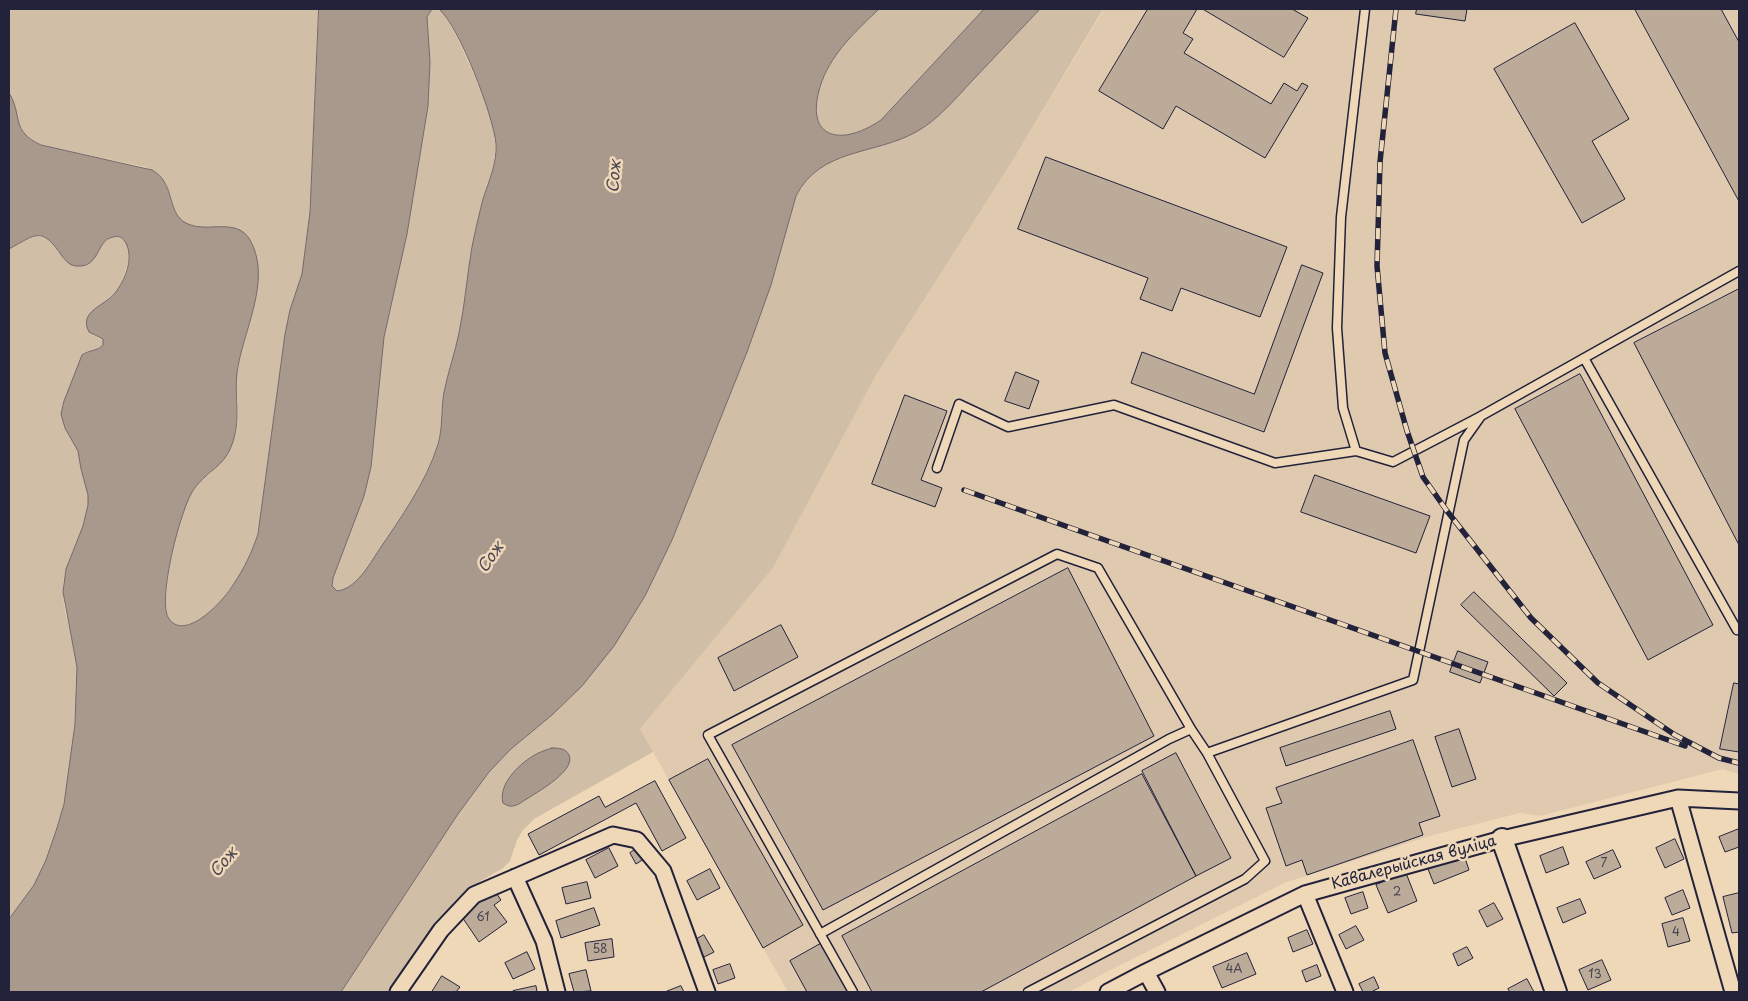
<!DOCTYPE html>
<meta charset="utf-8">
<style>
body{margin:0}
#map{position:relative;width:1748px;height:1001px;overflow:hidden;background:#efd8b8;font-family:"Playpen Sans",sans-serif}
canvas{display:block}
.frame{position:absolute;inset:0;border:10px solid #22223b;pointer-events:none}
</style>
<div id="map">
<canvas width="1748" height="1001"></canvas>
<div class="frame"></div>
</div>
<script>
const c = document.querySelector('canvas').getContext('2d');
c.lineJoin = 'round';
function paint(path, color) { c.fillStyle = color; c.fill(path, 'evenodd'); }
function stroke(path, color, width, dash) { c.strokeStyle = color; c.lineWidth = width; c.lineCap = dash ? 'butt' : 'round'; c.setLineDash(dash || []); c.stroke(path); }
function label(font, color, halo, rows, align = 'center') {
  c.font = font + ' "Playpen Sans",sans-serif'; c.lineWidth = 5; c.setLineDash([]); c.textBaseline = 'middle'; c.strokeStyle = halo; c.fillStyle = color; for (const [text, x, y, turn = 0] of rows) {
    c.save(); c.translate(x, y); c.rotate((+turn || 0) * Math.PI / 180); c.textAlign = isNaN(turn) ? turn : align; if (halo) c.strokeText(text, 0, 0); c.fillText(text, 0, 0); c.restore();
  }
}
paint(new Path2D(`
 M1104,9h635v765l-16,-5 -183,47 -20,-3 -87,22 -146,47 -178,89 -40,21h-281l-148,-263 133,-161 103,-193 137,-215z`), '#e0caaf');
paint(new Path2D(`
 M9,9h310l-9,203 -8,62 -12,36 -5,24 -27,200c-6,18 -14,35 -25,51 -9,14 -44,53 -62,37 -7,-7 -8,-19 -6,-28 3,-25 15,-86 29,-105 5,-8 13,-12 19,-18 6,-6 20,-28 22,-35 7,-21 0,-43 2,-64 4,-25 13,-49 18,-74l-55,-71 -14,-3 -5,-4 -5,-5 -10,-32 -21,-16 -104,-22 -14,-7 -5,-7 -13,-38z
 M432,9h7l4,4c12,18 20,37 29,57 10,23 23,49 23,75 1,22 -8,42 -14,62 -4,12 -6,25 -8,37 -6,30 -8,60 -14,90 -4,20 -12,39 -15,58 -4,18 -1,36 -7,53 -11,38 -37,72 -58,105 -10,15 -23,39 -42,41l-5,-5 1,-8 31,-82 7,-29 13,-130 23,-103 21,-128 2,-44 -3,-45z
 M879,9h105l-103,111c-43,29 -79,17 -59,-39 11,-29 35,-51 57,-72z
 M1040,9h63l-90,151 -137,215 -103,193 -133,161 13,23 -119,67 -11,11 -6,10 -7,21 -7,7 -24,14 -15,14 -65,96h-58l117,-178 31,-42 22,-23 41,-34 30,-29 48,-65 15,-25 27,-56 75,-188 49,-156c24,-48 79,-41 120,-64 22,-12 39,-33 56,-51 23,-24 45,-48 68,-72z
 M36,236l13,2 9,11c13,-1 29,-1 42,-4 6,-1 8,-9 16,-9 24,1 9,42 2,53 -4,6 -12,11 -15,17 -4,9 -7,20 -10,29l10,5v5c-6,6 -14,5 -21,10l-20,52c-1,17 9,28 15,42 3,7 3,15 4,22 2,9 7,17 7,26 2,32 -25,61 -25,94 0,25 12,49 14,74 2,28 -2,56 -5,83 -6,47 -13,97 -38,138 -8,11 -17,22 -25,33v-670l13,-9z`), '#d1bea6');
const water = new Path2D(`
 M319,9h113l-5,8 3,45 -2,44 -21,128 -23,103 -13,130 -7,29 -31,82 -1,8 5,5c19,-2 32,-26 42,-41 22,-33 47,-67 59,-106 5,-17 3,-35 6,-52 4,-20 11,-39 15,-59 6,-28 8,-58 13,-86 3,-16 7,-32 11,-48 6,-18 14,-36 13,-55 -2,-27 -37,-118 -57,-135h440c-22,21 -46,43 -57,72 -20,56 16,68 59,39l103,-111h56c-23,24 -45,48 -68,72 -17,18 -34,39 -56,51 -41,23 -96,16 -120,64l-25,89 -24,67 -75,188 -27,56 -31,50 -32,40 -30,29 -41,34 -22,23 -31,42 -117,178h-332v-73l25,-34 12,-25 11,-32 7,-24 11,-80 2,-57 -14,-75 3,-23 17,-43 5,-21v-10l-7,-26 -3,-18 -13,-23 -4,-14 3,-13 18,-46c7,-5 16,-4 21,-10v-6l-14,-7c-11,-21 16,-26 26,-39 10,-13 19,-34 11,-50 -3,-5 -7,-8 -13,-6 -17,3 -13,31 -36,29 -7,0 -11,-5 -15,-10 -20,-30 -26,-22 -53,-7v-156c14,22 1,38 32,52l111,25c5,3 10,7 13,13 8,14 6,34 23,41 20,9 49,-7 62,16 23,40 -8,92 -13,133 -3,26 5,47 -6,74 -7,19 -26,26 -37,42 -13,17 -38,114 -25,130 17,23 55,-19 64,-34 11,-16 19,-33 25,-51l27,-200 5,-24 12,-36 8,-62z
 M552,748c6,0 14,0 17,7 8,17 -39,41 -50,49 -7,3 -10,3 -16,-1 -5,-18 15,-38 30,-47 6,-4 13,-6 19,-8z`);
paint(water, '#a9998d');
stroke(water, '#73696c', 1);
const building = new Path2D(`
 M1148,9h49l-14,24 10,6 -9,14 87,51 13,-21 13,8 5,-8 6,3 -43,72 -89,-52 -13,23 -64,-38z
 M1203,9h89l16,9 -24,39z
 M1417,9h50l-2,12 -49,-7z
 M1635,9h86l18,33v159z
 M1575,23l54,96 -37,22 33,58 -43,24 -88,-154z
 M1046,157l241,90 -27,70 -79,-29 -9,23 -32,-12 8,-21 -130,-49z
 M1302,265l21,8 -59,159 -133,-49 11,-31 112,42z
 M1739,289v256l-105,-202z
 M1016,372l23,9 -10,28 -24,-8z
 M1580,374l133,251 -65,35 -133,-251z
 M905,395l42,16 -26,69 21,8 -7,19 -63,-23z
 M1315,475l115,41 -14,37 -115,-41z
 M1068,568l86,168 -331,174 -91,-165z
 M1474,592l93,91 -13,13 -93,-91z
 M781,625l17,32 -64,34 -16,-33z
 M1458,651l30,11 -8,21 -30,-11z
 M1734,683l5,1v68l-19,-3z
 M1390,711l6,18 -110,37 -6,-18z
 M1459,729l17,50 -24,8 -17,-50z
 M1413,740l27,76 -21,7 4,12 -116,40 -5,-15 -16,6 -20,-58 16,-5 -6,-15z
 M1176,753l55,105 -35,18 -54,-105z
 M708,759l95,166 -40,23 -94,-168z
 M1142,774l54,102 -215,116h-109l-30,-56z
 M655,781l31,57 -24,13 -26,-48 -97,52 -11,-21 71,-38 6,11z
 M1739,829v18l-14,5 -6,-15z
 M1675,839l9,20 -19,9 -9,-20z
 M1563,847l6,17 -23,9 -6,-17z
 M609,848l9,18 -23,12 -9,-18z
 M638,848l6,11 -8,5 -6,-11z
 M1613,850l8,17 -27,12 -8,-17z
 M1464,855l5,15 -35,14 -6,-15z
 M710,869l10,19 -23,12 -10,-19z
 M1406,873l11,28 -29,12 -12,-28z
 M587,882l4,16 -25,6 -4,-16z
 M494,890l7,10 -7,5 13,17 -28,20 -19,-28z
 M1683,890l7,18 -18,7 -7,-17z
 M1363,892l5,16 -17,6 -6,-16z
 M1739,893v39l-7,1 -9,-36z
 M1580,899l6,14 -23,10 -6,-15z
 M1494,903l9,16 -16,8 -8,-16z
 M594,908l6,17 -39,13 -5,-17z
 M1683,918l7,23 -22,6 -6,-23z
 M1356,926l8,14 -18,9 -7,-14z
 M1307,930l6,14 -20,8 -5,-14z
 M704,935l10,17 -12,6 -9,-17z
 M612,939l2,18 -26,4 -3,-18z
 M822,943l28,49h-43l-17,-31z
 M1467,947l6,11 -15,8 -5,-12z
 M527,952l8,17 -22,10 -8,-16z
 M1247,953l9,21 -34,14 -9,-21z
 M1602,960l9,20 -23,10 -9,-20z
 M730,964l5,14 -17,6 -5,-14z
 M1317,965l4,11 -15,6 -4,-11z
 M586,970l5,21 -17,1 -5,-18z
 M442,976l18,11 -4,5h-24z
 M1374,977l5,11 -8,4h-8l-4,-8z
 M1527,979l7,13h-24l-2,-3z
 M536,986l1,6h-24v-1z
 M681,986l3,6h-19z`);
paint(building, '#bcab99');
stroke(building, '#22223b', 1);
const lane = new Path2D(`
 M1365,9l-24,208 -4,111 6,80 13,43 37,11 88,-46 258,-145
 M1584,358l153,272 2,-1
 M937,468l22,-64 49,23 106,-22 161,58 81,-12
 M1191,729l16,24
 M820,934l349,-195 22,-10 -93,-161 -41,-14 -349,181 145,257
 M1028,992l217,-113 20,-18 -58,-108 206,-73 51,-240 17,-24`);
const street = new Path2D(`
 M1678,798l55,194
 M515,877l29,64 13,51
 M1305,894l40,98
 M1146,972l11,20
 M398,992l43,-62 33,-35 139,-60 24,5 26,31 44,121
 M1108,992l38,-20 159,-78 197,-55 176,-41 61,3`);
const secondary = new Path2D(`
 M1502,839l54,153`);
stroke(lane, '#22223b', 11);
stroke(street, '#22223b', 19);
stroke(secondary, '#22223b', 24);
stroke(lane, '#efd8b8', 8);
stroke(street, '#efd8b8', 15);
stroke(secondary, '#efd8b8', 20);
const rail = new Path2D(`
 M1396,9l-16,153 -3,104 8,87 22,78 16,46 24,34 84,107 67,65 77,52 44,23 20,5
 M964,490l721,256`);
stroke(rail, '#22223b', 5.5);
stroke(rail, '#efd8b8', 4, [11]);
label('12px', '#484452', null, [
 ["7",1604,864],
 ["2",1397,893],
 ["61",483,918],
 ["4",1676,933],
 ["58",600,950],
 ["4А",1234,970],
 ["13",1595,975]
]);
label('15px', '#22223b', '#efd8b8', [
 ["Кавалерыйская вуліца",1414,863,-15]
]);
label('italic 16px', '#4a4654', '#efd8b8', [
 ["Сож",615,177,-85],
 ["Сож",491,558,-55],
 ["Сож",224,863,-50]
]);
</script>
